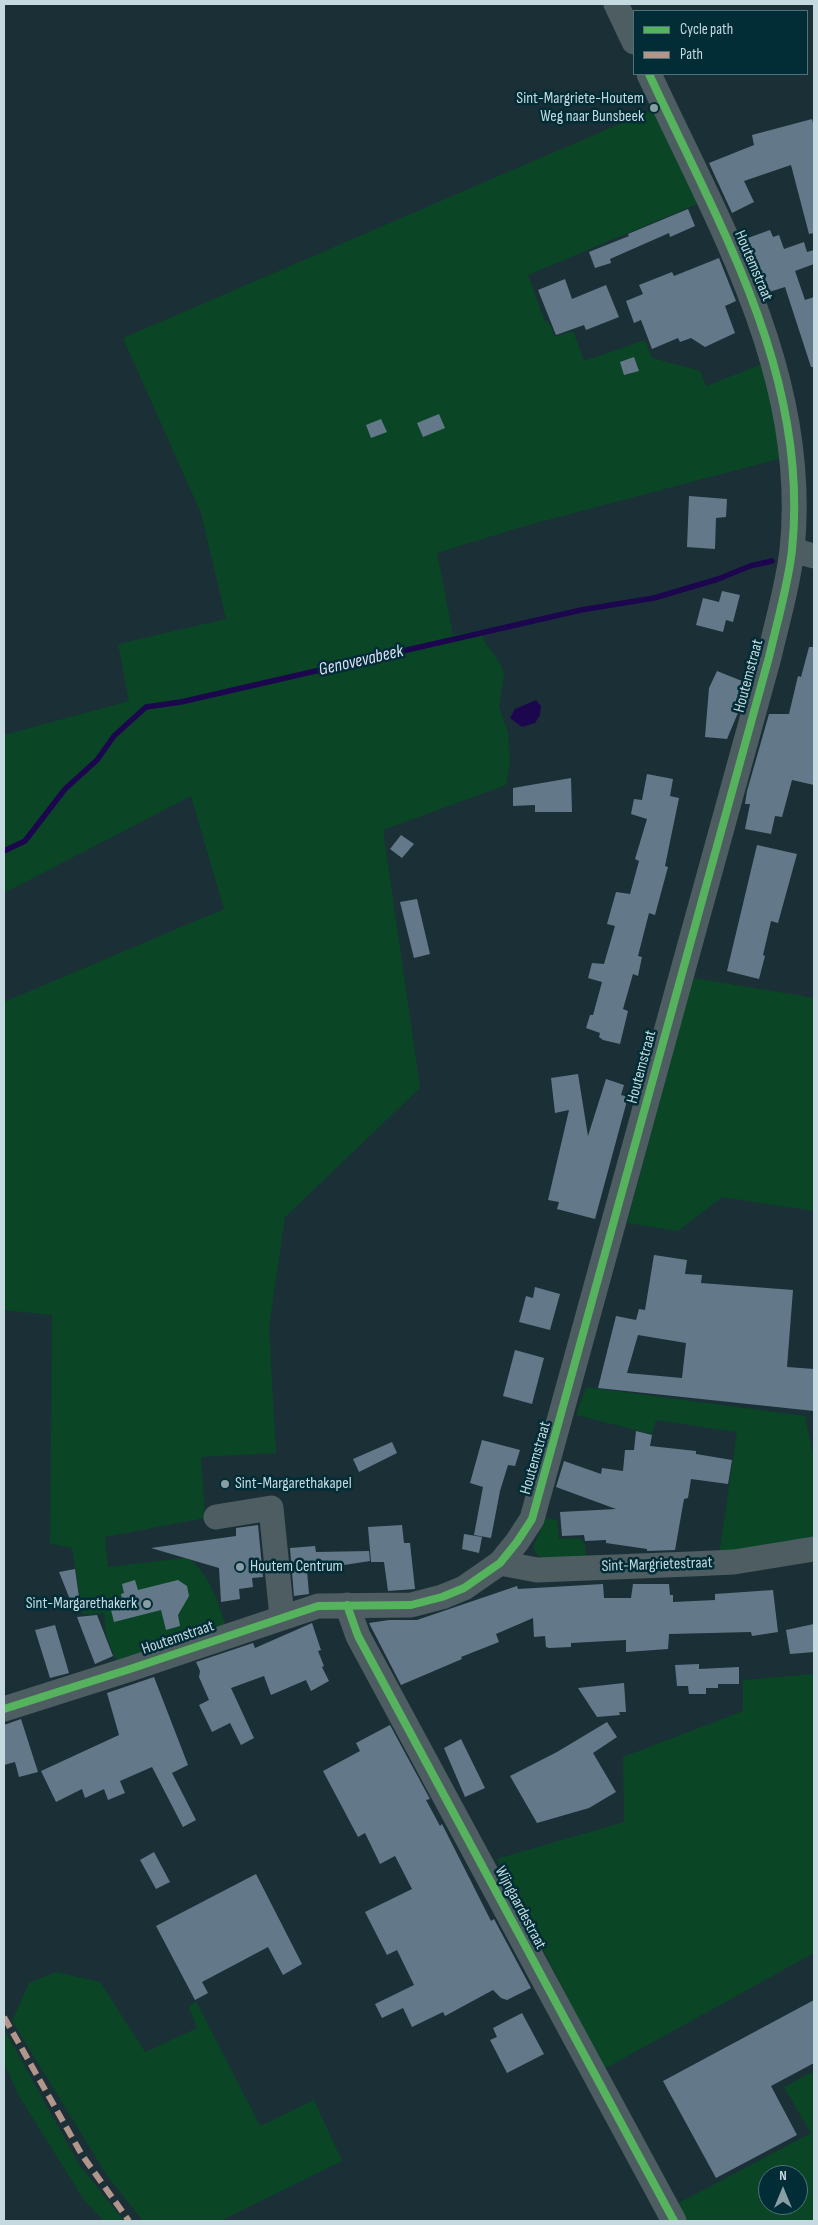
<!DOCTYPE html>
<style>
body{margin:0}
#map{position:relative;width:818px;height:2225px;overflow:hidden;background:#1a3036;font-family:"Sofia Sans Condensed",sans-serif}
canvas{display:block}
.frame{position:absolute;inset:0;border:5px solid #c5dae0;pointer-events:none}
.legend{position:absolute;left:633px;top:10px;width:175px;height:65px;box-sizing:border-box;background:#022d37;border:1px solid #50727b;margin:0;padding:6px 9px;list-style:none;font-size:15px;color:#c5dae0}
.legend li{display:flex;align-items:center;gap:10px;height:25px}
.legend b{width:25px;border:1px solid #50727b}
.north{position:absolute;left:758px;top:2165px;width:50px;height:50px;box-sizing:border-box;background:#022d37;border:1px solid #50727b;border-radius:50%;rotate:0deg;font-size:14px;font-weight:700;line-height:20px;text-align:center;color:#c5dae0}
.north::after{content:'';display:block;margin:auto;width:18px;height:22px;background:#899ea4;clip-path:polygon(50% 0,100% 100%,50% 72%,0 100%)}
</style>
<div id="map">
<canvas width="818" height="2225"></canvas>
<div class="frame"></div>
<ul class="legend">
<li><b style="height:6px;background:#56b35d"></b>Cycle path</li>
<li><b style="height:6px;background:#b2968c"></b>Path</li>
</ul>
<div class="north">N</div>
</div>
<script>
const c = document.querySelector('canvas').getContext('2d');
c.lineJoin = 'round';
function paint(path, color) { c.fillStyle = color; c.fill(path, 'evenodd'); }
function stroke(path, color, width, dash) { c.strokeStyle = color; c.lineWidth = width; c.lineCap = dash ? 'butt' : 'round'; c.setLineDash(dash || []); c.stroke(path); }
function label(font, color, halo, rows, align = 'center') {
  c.font = font + ' "Sofia Sans Condensed",sans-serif'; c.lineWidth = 5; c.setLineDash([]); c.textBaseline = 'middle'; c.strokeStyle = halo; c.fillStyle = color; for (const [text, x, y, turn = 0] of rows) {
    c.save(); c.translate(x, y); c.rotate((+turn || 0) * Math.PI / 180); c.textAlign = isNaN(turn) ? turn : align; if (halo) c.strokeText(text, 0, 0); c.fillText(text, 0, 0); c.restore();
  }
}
paint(new Path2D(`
 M652,110l47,93 -171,72 17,47 3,-1 7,16 18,-6 11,30 61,-21 7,18 48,13 6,15 59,-23 17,95 -261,69 -84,26 16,82 28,-5 3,11 17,24 3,9 -5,33 9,26 2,30 -4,22 -123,45 37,258 -135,129 -16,110 7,126 -75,4 4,61 -100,19 3,30 77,-9c21,6 35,49 41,69l-109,36 -11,-28 -2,-22 -21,2 -11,-67 -22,-4 2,-229 -48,-5v-308l220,-93 -33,-113 -187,97v-158l125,-34 -11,-57 108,-25 -25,-106 -78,-175z
 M693,978l121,20v213l-92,-14 -44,34 -51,-8z
 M586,1387l219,29 9,46v75l-95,18 18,-123 -81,-12 -4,14 -76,-19z
 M546,1518l11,2 2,19 21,-1 5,7 1,11 -41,2 -8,-3 -4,-8z
 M814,1674v279l-210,116 -107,-210 127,-37 -1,-65 120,-46v-31z
 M56,1972l44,10 45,70 52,-24 -8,-21 7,-6 64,125 54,-26 28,61 -122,60h-77l-35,-44 -96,-156 17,-38z
 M4,2029l76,137 44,55h-20l-20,-21 -65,-104 -15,-33z
 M814,2071v150h-128l-9,-17 134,-71 -27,-46zM768,2175h30v30h-30z`), '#0a4626');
paint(new Path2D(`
 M536,700l5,6 -1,9 -5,8 -13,4 -12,-9 5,-9z`), '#1c074f');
stroke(new Path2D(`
 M4,851l21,-10 40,-52 32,-29 17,-24 32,-29 35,-5 400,-92 73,-12 64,-19 32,-13 22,-5`), '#1c074f', 5.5);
paint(new Path2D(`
 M812,119l2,8v106l-5,1 -18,-69 -47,16 10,21 -22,11 -23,-50 45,-18 -2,-10z
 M688,209l7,17 -25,11 -1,-4 -59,26 1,4 -16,5 -6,-16 40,-16 -1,-2z
 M770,230l3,7 6,-2 5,14 20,-7 3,10 7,-2v14l-19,7 10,29 9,-3v70h-3l-26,-80 -19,6 -21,-54z
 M719,258l17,43 -11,5 10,27 -30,14 -14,-9 -11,4 -2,-4 -26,11 -11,-29 -7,3 -8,-22 17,-7 -4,-9 33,-13 2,4z
 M565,279l7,20 34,-14 13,32 -33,13 -2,-5 -28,10 -18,-45z
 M634,357l5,14 -15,4 -4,-13z
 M439,414l6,14 -22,9 -6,-14z
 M381,419l6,13 -16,6 -5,-13z
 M689,496l38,3 -1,18 -10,1 -1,31 -28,-2z
 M722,591l18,4 -7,27 -7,-2 -3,12 -27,-7 7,-27 16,4z
 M809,647h5v138l-22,-5 -10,37 -7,-1 -4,18 -26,-5 5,-25h-5l2,-13 22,-77h20l9,-38 3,1z
 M717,671l30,12 -7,25 -13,31 -22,-2 4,-49z
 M647,774l26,5 -3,17 9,2 -14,68 3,1 -13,48 -6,-2 -11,43 4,1 -4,19 -5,-2 -10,35 5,2 -8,33 -17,-4 -4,-3 1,-4 -14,-5 4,-13h3l9,-33 -14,-4 4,-15 12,1 11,-38 -8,-2 9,-32 14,2 9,-33 -4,-2 12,-40 -16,-5 3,-15 8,1z
 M571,778l1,34h-37v-7l-22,1v-18z
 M401,835l13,9 -12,14 -12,-9z
 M757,845l40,9 -19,69 -7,-2 -8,34 2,1 -6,23 -32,-8z
 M417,899l13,55 -16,4 -14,-56z
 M578,1074l10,62 18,-57 18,6 -3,10 7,2 -33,122 -38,-10 2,-7 -11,-2 21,-90 -14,3 -4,-35z
 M654,1255l33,5 -2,14 17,1 -1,8 92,7 -6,77 27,2v42l-216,-23 18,-72 20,4 3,-11 6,1zM638,1335l48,8 -4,35 -55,-5z
 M535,1287l25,7 -10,36 -31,-8 7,-26 7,2z
 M515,1350l29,8 -12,46 -29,-8z
 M636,1431l16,4 -2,11 46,5v3l36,6 -4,24 -37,-5 -3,19 -4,1 -9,51 -28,1v-2l-41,-6v-3l-21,1 -1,-6 -22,1 -2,-24 56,-3 -60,-22 8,-26 37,13 1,-6 21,3 2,-21h9z
 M482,1440l38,10 -5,16 -7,-1 -8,26 -9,47 -17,-3 9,-48 -13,-4z
 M392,1442l5,11 -38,19 -6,-13z
 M258,1525l5,52 -11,1 1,9 -14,2 1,10 -19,3 -2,-34 -68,-20 85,-12v-8z
 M402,1525l2,18h6l5,46 -27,2 -4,-29h-13l-3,-35z
 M464,1534l18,3 -3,16 -17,-4z
 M315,1546l1,6 53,-1 1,10 -32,5v3l-31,2 2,23 -15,2 -4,-48z
 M75,1569l6,42 -6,1 -16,-40z
 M135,1580l3,10 40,-10 9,6 2,10 -11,19 2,11 -14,4 -5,-20 -47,12 -5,-20 13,-3 -1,-5 3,-1 -2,-9z
 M603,1584l1,14h27l2,-14h36l1,11h3v7l42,-2v-6l58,-4 5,42 -26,4 -1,-4 -82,2 -1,15 -42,3v-12l-55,3v4l-22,1 -3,-1 -1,-11 -11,1 -1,-19 -37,16 3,8 -38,15 1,2 -61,26 -32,-62 20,-3h28l100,-34 1,3z
 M97,1615l16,41 -18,8 -18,-47z
 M312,1623l9,27 -3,1 6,15 -2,1 7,14 -18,10 -5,-11 -35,15 -7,-19 -33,12 23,50 -13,7 -11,-22 -18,9 -13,-27 10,-5 -10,-23 1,-6 -4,-9 57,-19 2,5z
 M814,1624v28l-24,2 -4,-24z
 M55,1625l14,48 -19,5 -15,-48z
 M699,1664v5l40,-2v17h-21v4h-12v6h-17l-1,-8h-11l-2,-21z
 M154,1677l34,88 -16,8 24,47 -13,7 -31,-60 -32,14 5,12 -17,7 -4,-11 -19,9 -3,-9 -26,13 -15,-31 78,-36 -12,-42z
 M624,1683l2,29h-7l1,3 -23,2 -19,-29z
 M21,1719l17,53 -19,5 -4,-15 -11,3v-40z
 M607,1722l10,15 -24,16 23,39 -27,16 -52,15 -27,-47 47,-24z
 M390,1725l40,74 -4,1 14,26 2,-2 49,97 3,-2 37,69 -24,12 -6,-2 -8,-8 -48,26 -2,-4 -31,15 -9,-19 -21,10 -7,-14 39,-19 -17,-35 -10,5 -22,-43 47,-23 -17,-33 -15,8 -15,-31 -7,4 -35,-66 37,-20 -4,-8z
 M461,1739l24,49 -20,9 -21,-49z
 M154,1852l16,30 -14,7 -16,-29z
 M256,1874l46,90 -19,11 -15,-28 -66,35 6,11 -13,7 -39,-74z
 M814,2000v63l-43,23 26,49 -81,43 -53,-97z
 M522,2013l22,41 -37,19 -17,-33 7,-3 -4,-9z`), '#63798a');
stroke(new Path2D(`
 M616,4l18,38
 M792,550l22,6
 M216,1517l55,-9 11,109
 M500,1563l37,7 154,-6 43,-2 80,-13
 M347,1605l11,31 316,585
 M4,1709l126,-40 188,-63 93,-1 31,-8 22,-9 36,-25 17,-21 15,-23 237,-862c8,-35 19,-71 23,-107 18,-174 -73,-325 -143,-476`), '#4e5d62', 25);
stroke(new Path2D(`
 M4,2017l78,138 47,66`), '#b2968c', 6, [12, 6]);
stroke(new Path2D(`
 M347,1605l11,31 316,585
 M4,1709l126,-40 188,-63 93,-1 31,-8 22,-9 36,-25 17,-21 15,-23 237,-862c8,-35 19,-71 23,-107 18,-174 -73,-325 -143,-476`), '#56b35d', 8);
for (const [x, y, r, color] of [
 [654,108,5,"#899ea4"],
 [225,1484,5,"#899ea4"],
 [240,1567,5,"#899ea4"],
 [147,1604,5,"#899ea4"]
]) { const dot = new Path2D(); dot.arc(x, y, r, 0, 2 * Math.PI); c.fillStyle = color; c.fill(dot); stroke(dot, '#022d37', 2); }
label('16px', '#c5dae0', '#022d37', [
 ["Sint-Margriete-Houtem",644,99],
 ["Weg naar Bunsbeek",644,117],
 ["Sint-Margarethakapel",235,1484,"left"],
 ["Houtem Centrum",250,1567,"left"],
 ["Sint-Margarethakerk",137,1604]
], 'right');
label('16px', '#c5dae0', '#022d37', [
 ["Houtemstraat",753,266,67],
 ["Houtemstraat",749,676,-75],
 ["Houtemstraat",642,1067,-75],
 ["Houtemstraat",536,1458,-74],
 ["Sint-Margrietestraat",657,1565,-2],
 ["Houtemstraat",178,1638,-19],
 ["Wijngaardestraat",520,1908,62]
]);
label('italic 18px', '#dedef5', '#022d37', [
 ["Genovevabeek",361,661,-13]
]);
</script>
